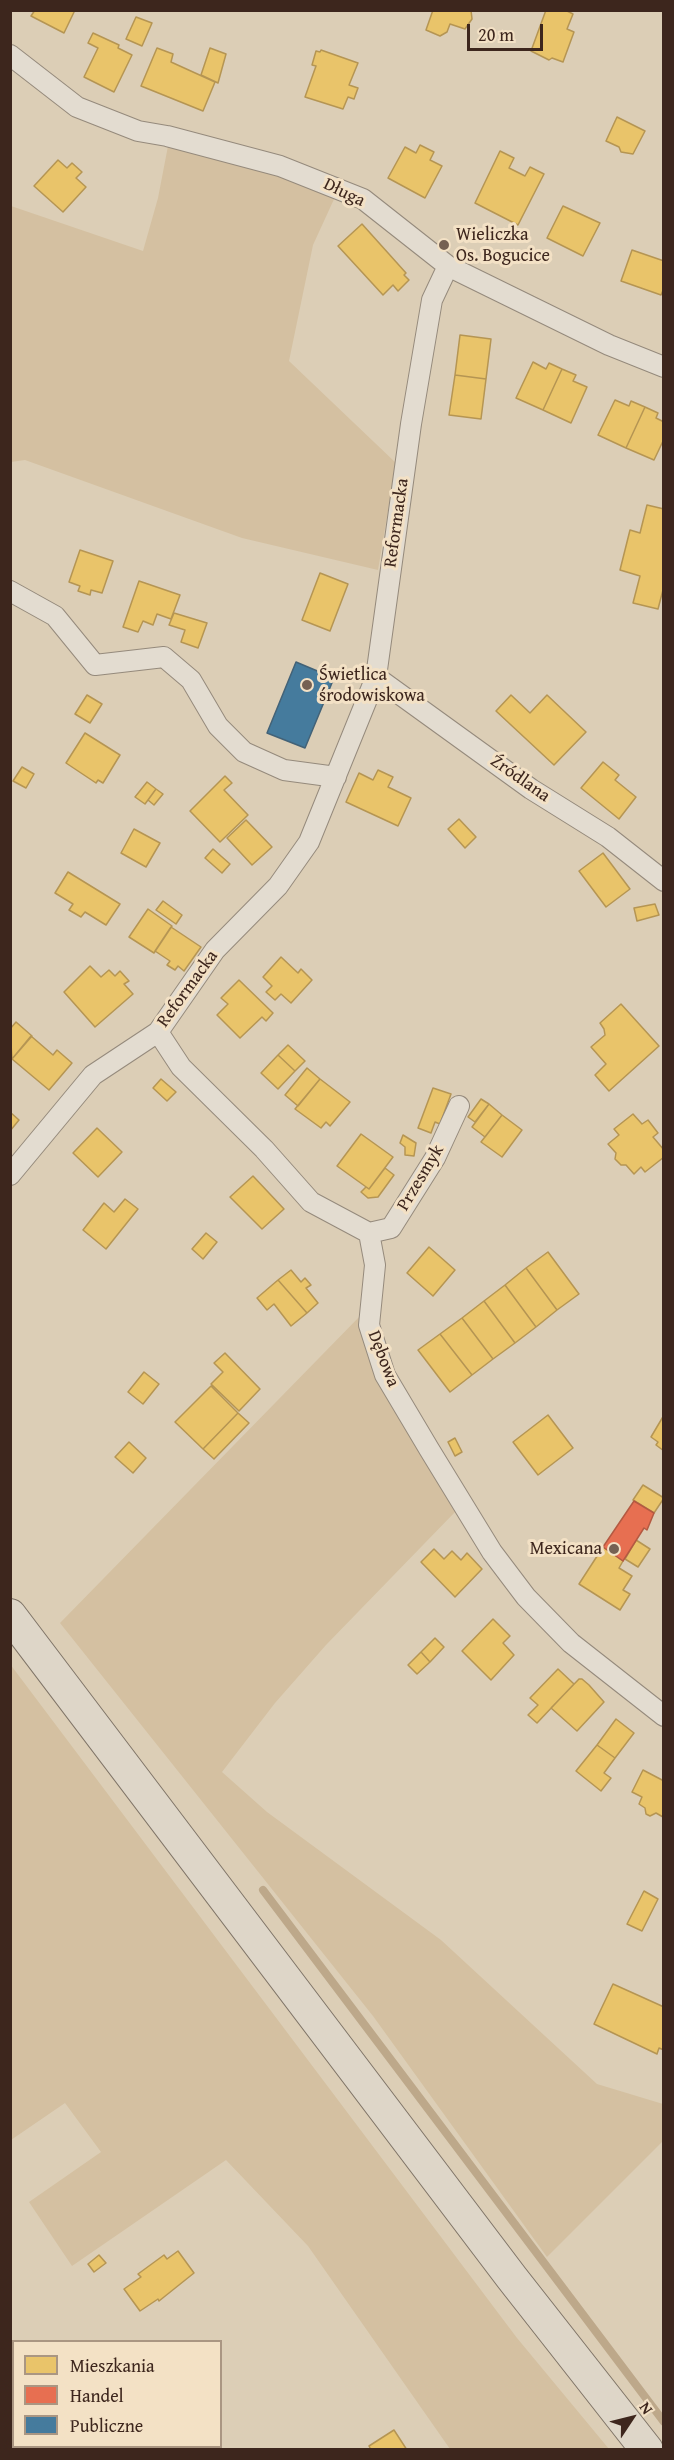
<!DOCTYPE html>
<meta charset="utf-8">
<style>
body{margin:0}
#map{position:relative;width:674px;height:2460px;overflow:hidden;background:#dcceb6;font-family:"Gentium Book Plus",serif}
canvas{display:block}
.frame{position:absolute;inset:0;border:12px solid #3d261d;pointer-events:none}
.legend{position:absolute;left:12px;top:2340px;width:210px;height:108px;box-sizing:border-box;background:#f3e1c5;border:2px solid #aa9682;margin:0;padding:8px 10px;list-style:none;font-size:18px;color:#3d261d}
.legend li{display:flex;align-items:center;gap:12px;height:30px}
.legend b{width:30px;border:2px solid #aa9682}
.north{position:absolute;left:602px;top:2388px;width:60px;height:60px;-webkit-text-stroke:4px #f3e1c5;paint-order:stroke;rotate:55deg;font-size:16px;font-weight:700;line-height:24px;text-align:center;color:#3d261d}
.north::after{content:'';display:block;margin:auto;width:21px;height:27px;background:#3d261d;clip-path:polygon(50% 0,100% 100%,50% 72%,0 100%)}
.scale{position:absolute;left:467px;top:24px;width:76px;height:27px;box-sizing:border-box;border:3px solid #3d261d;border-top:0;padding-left:8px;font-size:18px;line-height:21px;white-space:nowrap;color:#3d261d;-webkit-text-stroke:4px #f3e1c5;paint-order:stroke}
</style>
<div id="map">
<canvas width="674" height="2460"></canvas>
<div class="frame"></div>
<ul class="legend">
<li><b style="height:16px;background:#e9c46a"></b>Mieszkania</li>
<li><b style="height:16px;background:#e76f51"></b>Handel</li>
<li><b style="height:16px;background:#457b9d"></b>Publiczne</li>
</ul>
<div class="north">N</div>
<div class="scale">20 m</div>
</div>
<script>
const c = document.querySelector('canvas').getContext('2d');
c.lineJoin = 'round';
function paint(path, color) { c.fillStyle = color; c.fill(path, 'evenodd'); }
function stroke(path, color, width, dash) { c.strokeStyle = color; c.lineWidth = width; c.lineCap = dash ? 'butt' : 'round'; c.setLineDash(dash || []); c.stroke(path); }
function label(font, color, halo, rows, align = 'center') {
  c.font = font + ' "Gentium Book Plus",serif'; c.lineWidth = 6; c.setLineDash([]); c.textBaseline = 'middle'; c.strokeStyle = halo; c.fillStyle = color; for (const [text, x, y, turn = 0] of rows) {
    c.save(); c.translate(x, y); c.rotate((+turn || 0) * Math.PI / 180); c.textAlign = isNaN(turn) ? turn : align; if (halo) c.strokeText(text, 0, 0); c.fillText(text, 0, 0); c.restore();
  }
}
paint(new Path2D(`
 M168,146l128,35 39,16 -22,48 -24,116 107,102 -18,107 -136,-32 -217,-78 -14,2v-256l132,45 15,-53z
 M362,1314l12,60 82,137 -130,134 -51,58 -53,69 45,40 174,128 156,144 66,20v37l-116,116 -174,-241 -313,-393z
 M10,1664l507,674 92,111h-159l-142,-203 -82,-86 -154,106 -43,-64 72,-50 -36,-49 -54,37z`), '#d4c0a1');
const homes = new Path2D(`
 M35,10h40l-11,23 -33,-17z
 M433,10h38l1,9 -7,10 -15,-5 -3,8 -7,4 -14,-6z
 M546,10h19l8,4 -6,15 7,3 -11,30 -11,-4 -3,2 -18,-9z
 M136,17l16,6 -10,23 -16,-7z
 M93,33l26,12 -1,3 14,7 -18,37 -30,-15 14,-29 -10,-5z
 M157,48l16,6 -2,8 44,20 -12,29 -62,-25z
 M210,48l16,6 -8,29 -17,-8z
 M321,50l37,13 -9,22 9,3 -4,11 -6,-2 -5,12 -38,-12 11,-31 -4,-1 4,-14 4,1z
 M617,117l28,14 -12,23 -12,-2 -2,-5 -13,-6z
 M420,145l14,7 -4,8 12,6 -17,32 -37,-20 17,-31 11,6z
 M500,151l14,7 -5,10 16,8 5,-9 14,7 -26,51 -43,-22z
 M58,160l9,8 5,-5 10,9 -6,6 10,9 -23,25 -29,-26z
 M563,206l37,17 -17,33 -36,-18z
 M362,224l44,49 -2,2 5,5 -11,11 -5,-6 -10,10 -45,-49z
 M632,250l32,11v27l-3,7 -40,-14z
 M460,335l31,4 -5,40 -31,-4z
 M533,362l13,7 3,-6 13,6 -19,41 -27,-12z
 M562,369l14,6 -3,6 14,6 -16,36 -28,-13z
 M455,375l31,4 -5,40 -32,-4z
 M615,400l14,6 2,-5 14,6 -19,41 -28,-13z
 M645,407l13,6 -2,5 8,4v17l-10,21 -28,-12z
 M647,505l17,4v77l-6,23 -25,-6 7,-27 -20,-6 10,-40 10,3z
 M80,550l33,11 -11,32 -11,-3 -1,5 -12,-4 2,-5 -11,-4z
 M320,573l28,11 -18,47 -28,-11z
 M139,581l41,14 -9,24 -14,-5 -4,11 -10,-4 -5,11 -15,-5z
 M174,613l33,10 -9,25 -17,-6 4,-12 -16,-5z
 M87,695l15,9 -12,19 -15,-9z
 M511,695l19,18 17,-18 39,37 -32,33 -58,-54z
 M85,733l35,22 -17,28 -5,-3 -2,3 -30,-20z
 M603,762l16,13 -4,5 21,17 -17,22 -38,-31z
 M22,767l12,7 -8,14 -13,-7z
 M378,770l15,7 -5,10 23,11 -13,28 -52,-24 13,-29 14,7z
 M225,776l7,7 -8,7 24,25 -28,27 -30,-31z
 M147,782l9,7 -11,15 -10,-7z
 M156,789l7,5 -9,11 -6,-5z
 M459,819l17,18 -11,11 -17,-19z
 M246,820l26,27 -20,18 -25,-27z
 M134,829l26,14 -14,24 -25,-14z
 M213,849l17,15 -8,9 -17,-15z
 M603,853l27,36 -24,18 -27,-36z
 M68,872l52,32 -14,21 -21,-13 -4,5 -12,-7 4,-6 -18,-11z
 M163,901l19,14 -6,9 -20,-14z
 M655,904l4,11 -22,6 -3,-13z
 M148,909l24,17 -18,27 -25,-16z
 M171,927l30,20 -17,24 -6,-5 -3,4 -8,-5 3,-4 -15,-10z
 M281,957l17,16 3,-4 11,11 -21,23 -10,-9 -6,6 -9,-8 6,-6 -9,-9z
 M90,966l11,11 8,-7 6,6 5,-5 9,10 -5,3 9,10 -38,33 -31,-35z
 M239,980l34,33 -7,8 -4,-4 -22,21 -23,-23 11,-11 -7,-6z
 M621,1004l38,42 -50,45 -14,-16 11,-11 -15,-17 14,-12 -1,-6 -4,-6z
 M16,1022l16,14 -20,23 -2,-30z
 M31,1036l22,19 4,-5 15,13 -23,27 -37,-31z
 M288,1045l17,16 -10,10 -17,-16z
 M278,1055l17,16 -17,18 -17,-16z
 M307,1068l13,11 -22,27 -13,-11z
 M161,1079l15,13 -9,9 -14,-13z
 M320,1079l30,23 -20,24 -4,-4 -5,6 -26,-19z
 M433,1088l18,6 -11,30 -5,-2 -4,11 -13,-5z
 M481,1099l8,5 -14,18 -7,-5z
 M489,1104l13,11 -17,22 -13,-10z
 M10,1112l9,8 -9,11z
 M633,1114l9,10 6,-4 10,13 -5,4 11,13v7l-19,15 -4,-5 -7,7 -8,-9h-5l-6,-6 1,-6 -8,-9 11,-9 -5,-6z
 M502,1115l20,15 -20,27 -21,-15z
 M97,1128l25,24 -24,25 -25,-24z
 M361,1134l32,23 -24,32 -32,-23z
 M403,1135l13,8 -2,13 -9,-1v-8l-5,-4z
 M385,1168l9,7 -16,22 -10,1 -7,-6 5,-5 3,2z
 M253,1176l31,33 -22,20 -32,-32z
 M125,1199l13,10 -32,40 -23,-19 21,-27 10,9z
 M206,1233l11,9 -14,17 -11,-10z
 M429,1247l26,23 -22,26 -26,-23z
 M548,1252l31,42 -22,16 -31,-42z
 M526,1268l31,42 -21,17 -31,-42z
 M291,1270l10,12 4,-4 6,7 -5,3 12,15 -11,10 -29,-33z
 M278,1280l29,33 -16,13 -17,-22 -7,6 -10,-12z
 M505,1285l31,42 -21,16 -31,-42z
 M484,1301l31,42 -22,16 -31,-41z
 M462,1318l31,41 -21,16 -32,-41z
 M440,1334l32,41 -22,17 -32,-42z
 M225,1353l35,36 -21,22 -28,-27 12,-12 -9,-9z
 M144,1372l15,12 -16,20 -15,-12z
 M211,1386l27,27 -35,36 -28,-27z
 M238,1413l11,10 -35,36 -11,-10z
 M548,1415l25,33 -35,27 -25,-33z
 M664,1415v36l-8,-6 2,-3 -7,-5z
 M455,1438l7,14 -7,4 -7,-14z
 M129,1442l17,16 -13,15 -18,-16z
 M643,1485l21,13 -10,15 -21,-13z
 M636,1540l14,9 -12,18 -13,-8z
 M603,1547l20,14 -4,7 13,8 -9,14 7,4 -10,16 -41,-26z
 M434,1549l10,10 8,-8 9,9 6,-7 15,16 -27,28 -34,-35z
 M493,1619l17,17 -7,7 11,12 -23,25 -29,-29z
 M435,1638l9,9 -14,15 -9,-10z
 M421,1652l9,10 -13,12 -9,-9z
 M558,1669l16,15 -37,39 -9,-8 10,-10 -8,-7z
 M579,1679h3l7,6 15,17 -27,29 -26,-23z
 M616,1719l18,14 -19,25 -18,-13z
 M597,1745l18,13 -11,15 7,5 -10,13 -25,-20z
 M643,1770l21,11 -1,36 -7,-4 -6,3 -4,-2 -1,-6 -6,-4 3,-7 -10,-5z
 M644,1891l14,8 -16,32 -15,-7z
 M613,1984l51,23v43l-5,-2 -2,6 -63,-30z
 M178,2251l16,22 -35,28 -1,-2 -18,12 -16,-22 17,-12 -3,-3 26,-19 3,4z
 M99,2255l7,8 -12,9 -6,-8z
 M394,2430l13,20h-36l-2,-4z`);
paint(homes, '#e9c46a');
stroke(homes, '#b59553', 1.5);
const shops = new Path2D(`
 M634,1501l20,12 -7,17 -3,-2 -21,33 -20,-14z`);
paint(shops, '#e76f51');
stroke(shops, '#b45941', 1.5);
const public = new Path2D(`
 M296,662l38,16 -29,70 -38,-15z`);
paint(public, '#457b9d');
stroke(public, '#436277', 1.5);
stroke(new Path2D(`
 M263,1890l401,532`), '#bda88a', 8);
const service = new Path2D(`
 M10,2441l4,-2`);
const minor = new Path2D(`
 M10,55l67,52 61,24 29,5 113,30 83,33 85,67 161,79 55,22
 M10,591l45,25 40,49 69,-8 27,23 27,46 26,26 40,18 52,7
 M376,677l155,112 77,48 56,44
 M158,1032l23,35 83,82 47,53 58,31 6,32 -6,60 16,50 44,74 63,103 34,45 45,46 93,73
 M10,1175l83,-100 65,-43 57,-82 63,-64 31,-44 67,-165 35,-253 21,-124 16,-34
 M369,1233l22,-5 44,-70 24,-52`);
const primary = new Path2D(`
 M10,1615l502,663 135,172`);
stroke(service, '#958a7c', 14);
stroke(minor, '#958a7c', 22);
stroke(primary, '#7f7467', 34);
stroke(service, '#e3dcd0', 10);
stroke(minor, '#e3dcd0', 20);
stroke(primary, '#ded6c8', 32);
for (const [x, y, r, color] of [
 [444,245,6,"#756153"],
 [307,685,6,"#756153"],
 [614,1549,6,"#756153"]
]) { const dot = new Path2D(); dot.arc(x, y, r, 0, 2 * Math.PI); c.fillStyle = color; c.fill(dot); stroke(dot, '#f3e1c5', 2); }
label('18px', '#3d261d', '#f3e1c5', [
 ["Długa",344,193,26],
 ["Reformacka",397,523,-82],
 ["Źródlana",520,779,35],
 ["Reformacka",188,989,-54],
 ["Przesmyk",421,1178,-59],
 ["Dębowa",383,1359,69]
]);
label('18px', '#3d261d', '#f3e1c5', [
 ["Wieliczka",456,235],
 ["Os. Bogucice",456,256],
 ["Świetlica",319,675],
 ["środowiskowa",319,696],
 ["Mexicana",602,1549,"right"]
], 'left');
</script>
